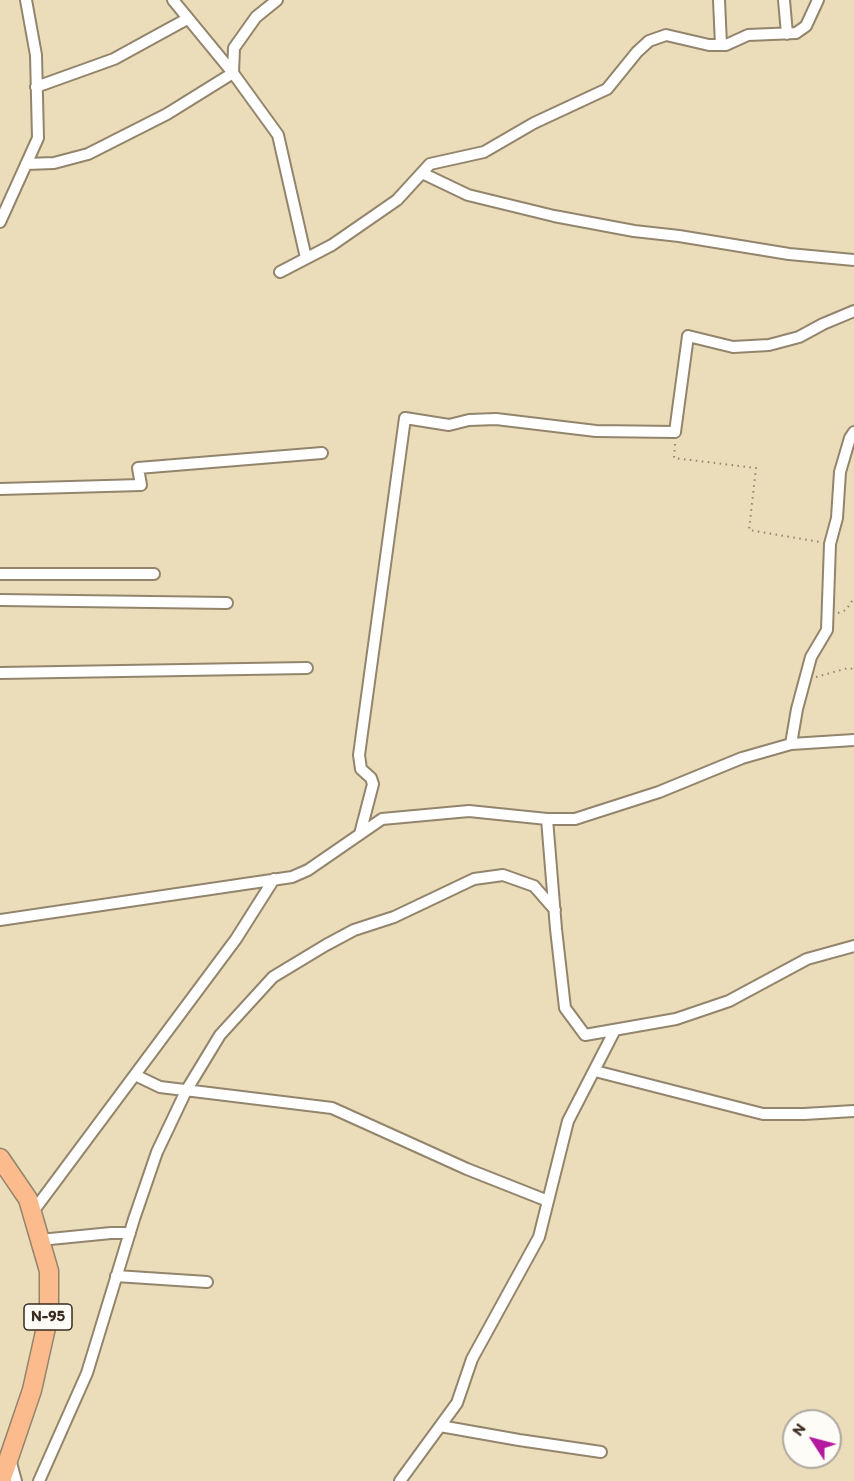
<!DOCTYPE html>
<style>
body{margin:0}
#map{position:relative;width:854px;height:1481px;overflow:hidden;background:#ebddba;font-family:Itim,sans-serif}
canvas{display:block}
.north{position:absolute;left:782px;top:1409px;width:60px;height:60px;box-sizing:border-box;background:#fdfcf7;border:2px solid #afa8a0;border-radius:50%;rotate:306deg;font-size:16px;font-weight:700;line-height:24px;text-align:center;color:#3b2a1e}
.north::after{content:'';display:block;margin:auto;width:21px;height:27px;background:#b5179e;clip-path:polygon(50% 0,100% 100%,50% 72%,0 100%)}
</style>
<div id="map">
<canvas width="854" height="1481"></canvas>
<div class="north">N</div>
</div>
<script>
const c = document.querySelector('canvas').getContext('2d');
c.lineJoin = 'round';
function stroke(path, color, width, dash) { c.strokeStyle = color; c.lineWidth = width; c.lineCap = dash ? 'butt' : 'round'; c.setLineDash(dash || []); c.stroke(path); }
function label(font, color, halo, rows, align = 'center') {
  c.font = font + ' Itim,sans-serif'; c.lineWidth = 6; c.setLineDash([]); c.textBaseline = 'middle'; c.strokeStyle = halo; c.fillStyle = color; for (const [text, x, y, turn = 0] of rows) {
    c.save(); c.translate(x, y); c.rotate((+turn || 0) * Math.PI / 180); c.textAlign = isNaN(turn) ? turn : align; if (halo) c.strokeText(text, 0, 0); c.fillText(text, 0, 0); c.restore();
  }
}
const street = new Path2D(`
 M173,0l60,73 45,62 28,123
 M719,0l2,45
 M784,0l3,34
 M36,87l78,-28 73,-40
 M26,164l28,-1 34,-9 79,-40 66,-41 1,-25 22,-31 21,-17
 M422,173l46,22 86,21 80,15 45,5 110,18 65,6
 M0,222l38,-84 -2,-83 -10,-55
 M280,272l52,-27 65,-45 33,-36 54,-12 50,-29 73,-34 30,-37 12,-11 17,-6 43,10h17l22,-10 48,-2 10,-7 12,-26
 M0,489l141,-4 -3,-17 184,-15
 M0,574h154
 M0,600l227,3
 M0,673l307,-5
 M791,744l6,-35 14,-52 16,-27 3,-86 7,-26 3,-46 10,-34 4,-6
 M547,819l9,110 9,79 20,27 91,-16 53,-18 78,-42 47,-13
 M360,834l13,-50 -2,-6 -10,-9 -2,-14 46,-337 44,7 20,-5 27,-1 100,12 79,1 13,-96 45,11 36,-2 30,-8 24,-13 31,-13
 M0,920l292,-43 16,-7 74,-51 87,-8 78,8h28l84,-27 83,-34 49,-14 63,-4
 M595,1071l168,43h41l50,-3
 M135,1075l25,12 172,21 135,61 81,32
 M32,1213l204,-274 38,-60
 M40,1240l71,-7h19
 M116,1276l91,6
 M440,1426l79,14 82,12
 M10,1459l6,22
 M39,1481l48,-108 47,-154 23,-67 29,-61 34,-56 53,-58 53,-32 28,-15 40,-13 80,-38 29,-4 31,11 21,24
 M400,1481l57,-78 15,-44 67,-122 29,-116 47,-91`);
const highway = new Path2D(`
 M0,1158l28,41 21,72v43l-17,76 -31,91`);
stroke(street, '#93846c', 14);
stroke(highway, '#93846c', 21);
stroke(new Path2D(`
 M675,444l-1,14 82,10 -7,62 71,12
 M838,613l8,-3 8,-12
 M816,677l32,-9 6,1`), '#93846c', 2, [1.5, 4.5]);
stroke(street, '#fff', 10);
stroke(highway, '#fbbb8d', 18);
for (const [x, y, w] of [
 [48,1317,48]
]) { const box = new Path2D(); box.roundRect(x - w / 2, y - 13, w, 26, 4.5); c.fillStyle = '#fdfcf7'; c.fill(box); stroke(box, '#3b2a1e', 1.5); }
label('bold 16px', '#3b2a1e', null, [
 ["N-95",48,1317]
]);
</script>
